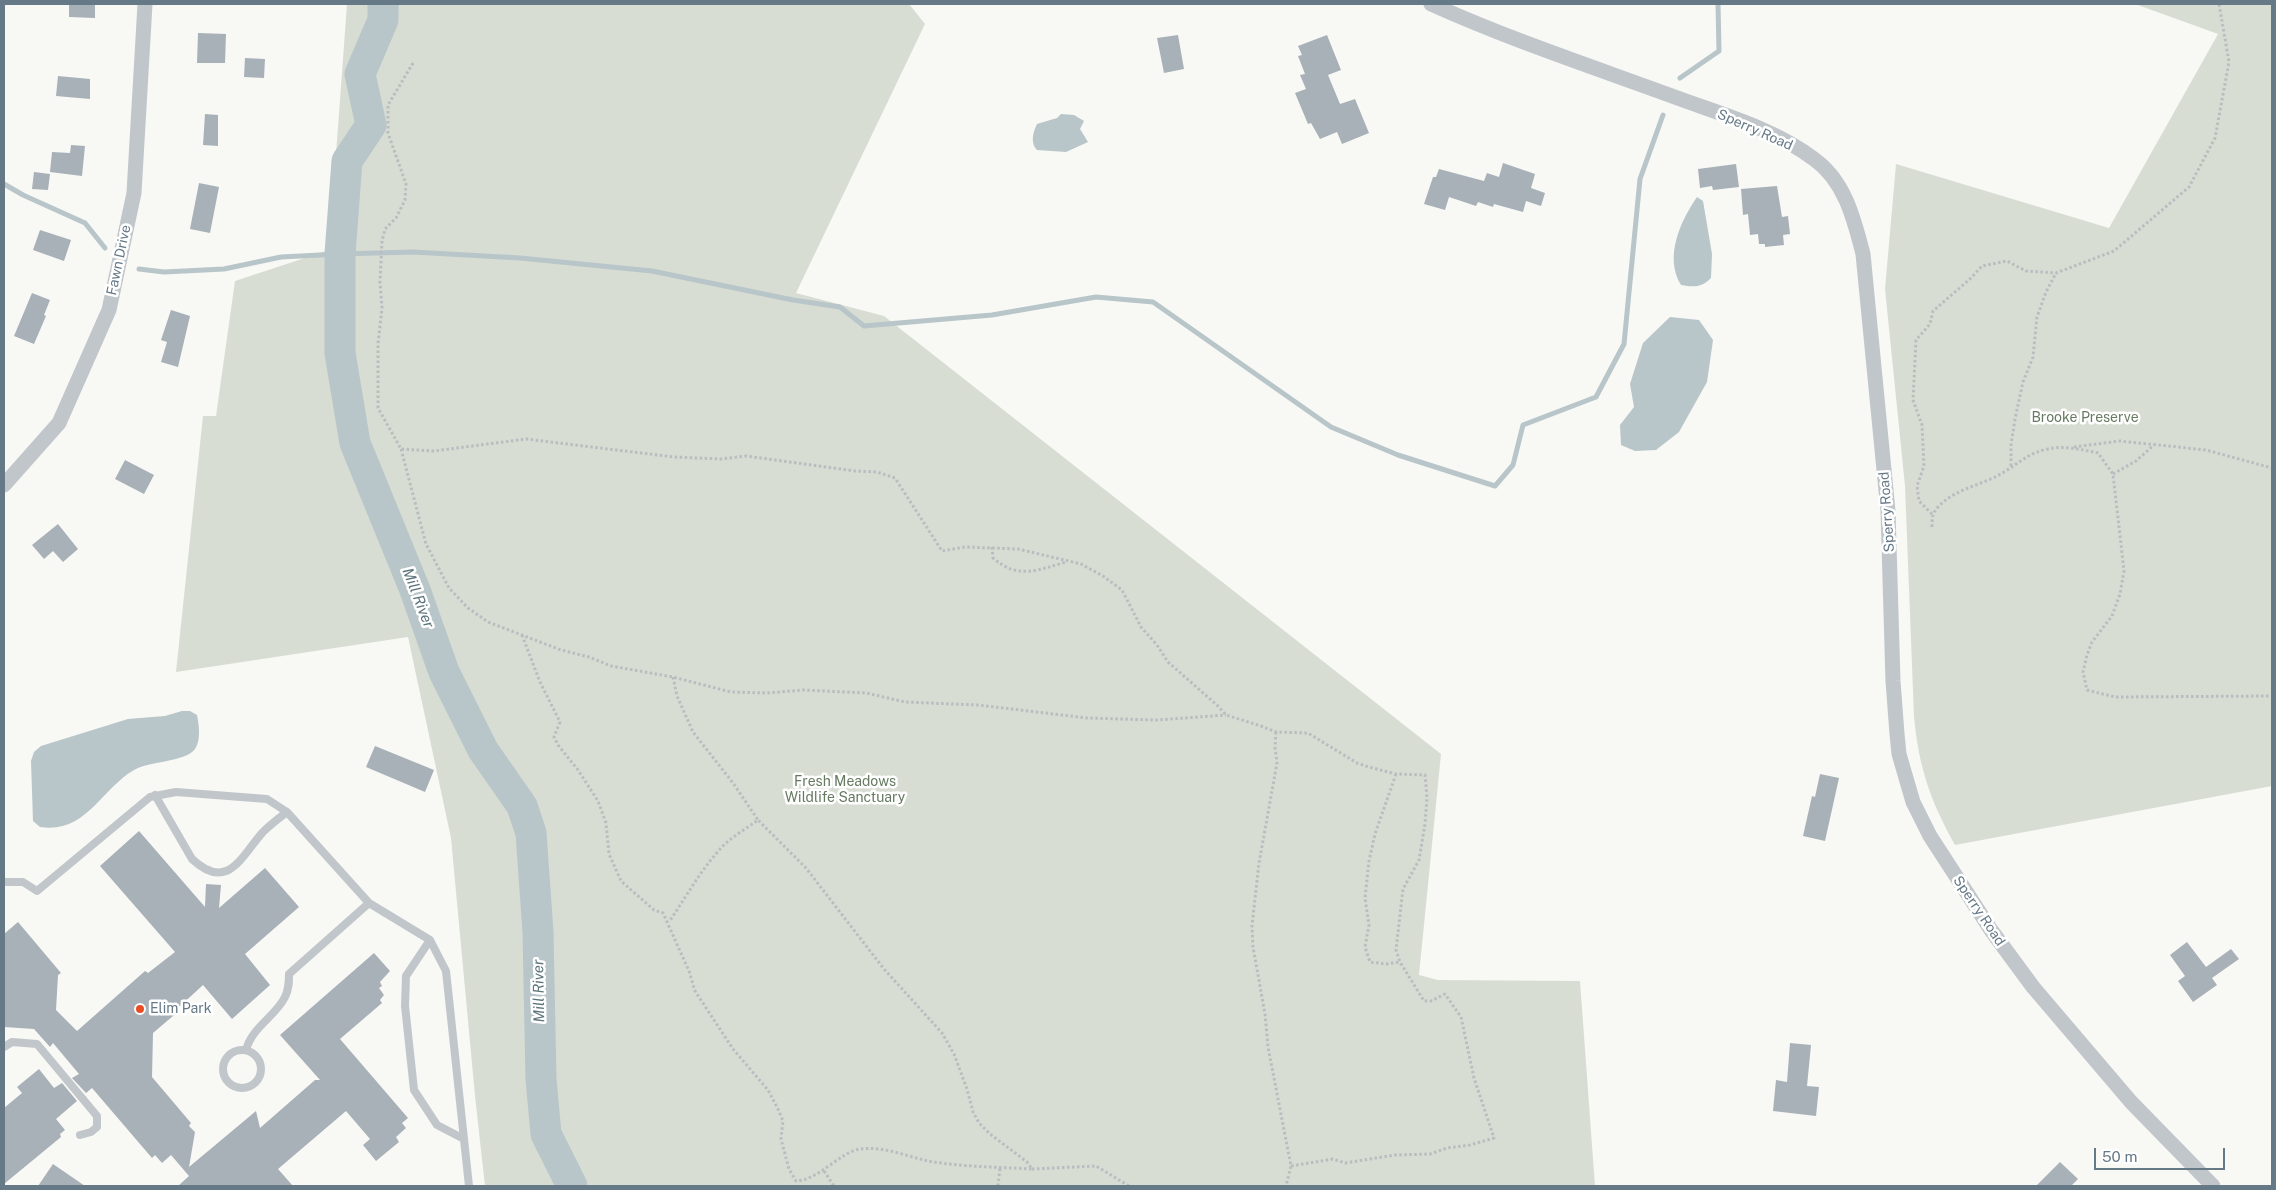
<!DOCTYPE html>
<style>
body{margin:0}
#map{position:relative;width:2276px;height:1190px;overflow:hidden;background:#f8f8f5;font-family:"Public Sans",sans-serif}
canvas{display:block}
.frame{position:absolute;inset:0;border:5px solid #667987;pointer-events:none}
.scale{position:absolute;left:2094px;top:1148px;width:131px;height:22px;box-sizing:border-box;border:2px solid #667987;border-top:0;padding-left:6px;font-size:15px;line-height:18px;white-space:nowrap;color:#667987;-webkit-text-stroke:4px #fff;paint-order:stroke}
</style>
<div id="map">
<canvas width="2276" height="1190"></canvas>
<div class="frame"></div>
<div class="scale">50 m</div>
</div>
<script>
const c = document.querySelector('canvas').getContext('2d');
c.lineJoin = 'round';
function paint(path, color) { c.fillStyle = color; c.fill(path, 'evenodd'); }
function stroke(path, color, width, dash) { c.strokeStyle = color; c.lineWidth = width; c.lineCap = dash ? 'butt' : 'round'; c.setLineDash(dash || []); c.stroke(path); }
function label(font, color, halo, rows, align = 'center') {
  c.font = font + ' "Public Sans",sans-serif'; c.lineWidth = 5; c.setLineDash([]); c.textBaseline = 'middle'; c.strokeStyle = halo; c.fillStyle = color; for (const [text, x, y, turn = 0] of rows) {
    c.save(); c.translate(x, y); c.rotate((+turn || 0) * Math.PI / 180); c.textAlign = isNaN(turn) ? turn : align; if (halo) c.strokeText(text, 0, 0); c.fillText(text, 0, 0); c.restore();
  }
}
paint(new Path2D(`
 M347,4h562l16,20 -129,269 88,23 557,438 -22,221 19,5 142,1 15,205h-1110l-10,-90 -24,-258 -43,-201 -232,35 27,-256h13l19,-135 94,-31z
 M2135,4h137v782l-317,59c-25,-45 -36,-77 -41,-128l-9,-231 -20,-197 11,-125 213,64 109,-194z`), '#d8ddd4');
paint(new Path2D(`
 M1061,114l13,1 10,6 -4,8 8,13 -22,10 -29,-2c-7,-7 -4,-18 0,-26l20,-6z
 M1697,197l6,4 9,53 -1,24c-10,10 -17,9 -30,7 -17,-28 -1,-63 16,-88z
 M1670,317l29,3 14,20 -6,42 -28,50 -23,18 -21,1 -14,-6 -1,-20 14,-18 -4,-23 13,-41z
 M182,711h8l7,4c2,10 4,25 -2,34 -9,13 -46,12 -61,21 -33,19 -48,64 -94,57l-7,-6 -2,-60 3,-9 7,-6 87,-27 37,-3z`), '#b8c5c9');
stroke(new Path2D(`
 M1680,78l39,-27 -1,-47
 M4,184l19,11 62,28 20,25
 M139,269l25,3 60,-3 57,-12 59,-3 73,-2 107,6 132,13 141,29 47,7 24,19 128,-11 104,-18 57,5 178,125 67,28 97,31 18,-21 10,-40 73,-28 28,-53 16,-165 23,-64`), '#b8c5c9', 5);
stroke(new Path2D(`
 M383,4v16l-23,54 11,51 -24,36 -7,93v99l15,90 60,147 29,82 39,78 39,56 9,27 7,99 3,147 5,55 26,52`), '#b8c5c9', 31);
paint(new Path2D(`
 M69,4h26v14l-26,-1z
 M198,33l28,1 -1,29h-28z
 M1178,35l6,34 -20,4 -7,-35z
 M1327,35l14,35 -13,5 12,29 15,-5 14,34 -27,11 -5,-12 -17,7 -9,-16 -3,1 -13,-31 11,-4 -6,-14 5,-1 -7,-18 4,-1 -4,-9z
 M245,58l20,1 -1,19 -20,-1z
 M58,76l32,3v20l-34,-3z
 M205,114l13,1v31l-15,-1z
 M71,145l14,1 -3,30 -32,-4 2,-20 18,1z
 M1503,163l32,11 -4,14 14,5 -4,13 -15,-5 -3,11 -29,-8 -1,3 -15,-5 -2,4 -27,-9 -4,13 -21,-6 9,-27h3l3,-8 45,12 3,-8 12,4z
 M1736,164l3,23 -26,3 -1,-4 -12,2 -2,-19z
 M34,172l16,2 -2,16 -16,-1z
 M199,183l20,4 -9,46 -20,-4z
 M1777,186l5,31 6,-1 2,18 -7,1 1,10 -19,2v-3h-6l-1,-10 -8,1 -2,-21 -5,1 -2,-26z
 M40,230l31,10 -7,21 -31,-11z
 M32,293l18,7 -6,15 2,1 -12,28 -20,-8z
 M171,310l19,6 -12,51 -17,-5 6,-20 -6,-2z
 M125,460l29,15 -10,19 -29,-15z
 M58,524l20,25 -15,13 -10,-11 -9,8 -12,-14z
 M375,746l59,24 -9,22 -59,-25z
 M1820,774l19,4 -14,63 -22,-5 9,-40 3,1z
 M139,831l66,76 1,-23 15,1 -2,23 46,-40 34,39 -54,47 25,31 -38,34 -29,-34 -25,23 2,2 -27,23 -1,44 39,46 -2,3 6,6 -6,35 67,-56 4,17 55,-48h5l-40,-45 94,-82 16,18 -10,11 2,4 -3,2 5,7 -4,5 2,3 -42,36 68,79 -6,5 4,5 -10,9 3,5 -23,19 -13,-16 7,-6 -24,-28 -68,58 15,17h-115l11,-10 -18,-21 -9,8 -7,-8 -3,3 -60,-70 -6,5 -14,-15 7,-4 -26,-31 -3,4 -16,-18 -30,-2v-93l14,-12 43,51 -3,2 -2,35 21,21 68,-60 3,2 27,-21 -75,-86z
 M2187,942l19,25 25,-18 8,10 -27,19 5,7 -24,17 -15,-21 7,-5 -15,-21z
 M1790,1043l21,2 -4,41 12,1 -3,29 -43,-5 3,-31 11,2z
 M39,1069l15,19 8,-5 15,18 -21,18 9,11 -5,4 1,3 -57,47v-76l18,-15 -5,-6z
 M2060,1162l18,17 -7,7h-35z
 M53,1164l32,22h-47z`), '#a8b1b7');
stroke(new Path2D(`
 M413,63l-25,42v28l18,51 -1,16 -9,18 -11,11 -3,12 -2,41 2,26 -4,36v64l23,41 33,2 92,-12 148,18 47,2 25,-3 109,15 22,1 18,6 47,73 23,-4 53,2 63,15 22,12 19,14 19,37 16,18 11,17 50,44 8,9 35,11 15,6 32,1 49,30 12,4 27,7 29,1 2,23 -2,26 -6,36 -16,29 -7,61 4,12 24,39h7l14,-7 16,23 13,61 20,60 -24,7 -23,3 -17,6 -35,1 -50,8 -12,-4 -42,7
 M2074,447l46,-6 86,9 66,18
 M401,449l25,95 23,44 19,20 20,14 73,28 28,7 22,9 62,11 58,15 36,1 36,-3 63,3 39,9 73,3 109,13 70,2 69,-5
 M2011,466v-21l4,-26 8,-37 10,-25 4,-40 9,-25 10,-19
 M2113,474l23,-13 18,-16
 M1932,514l-13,-13 -2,-15 7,-20 -2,-41 -9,-25 3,-60 14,-16 3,-13 37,-32 12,-13 25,-5 19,10 30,2 58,-22 75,-64 26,-49 14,-76 -10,-58
 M1932,527c0,-9 0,-14 7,-21 17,-18 45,-21 65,-34 15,-9 26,-20 44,-23 17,-4 34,1 50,4l15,21 11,97 -4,23 -8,22 -20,26 -5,13 -4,17 4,18 28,7 157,-1
 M992,547l1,11c25,22 45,12 73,4
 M522,635l18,47 20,40 -6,15 4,8 20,25 20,31 8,22 3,31 12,27 33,29 9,3 26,58 6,20 38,58 35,41 10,19 5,12 -2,18 8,30 7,12c23,-1 44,-29 64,-32 23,-3 46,7 68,12 34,6 69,6 104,8l-5,-7 -37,-28 -11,-11 -6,-11 -6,-23 -13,-35 -12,-21 -58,-64 -78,-101 -48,-48c-12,9 -27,17 -37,28 -21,23 -35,49 -52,74
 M673,677l4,19 16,36 40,51 25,37
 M1276,732l-1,15 2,16 -18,100 -7,63 1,21 12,67 3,33 23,119 -5,20
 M1396,774l-21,60 -6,27 -4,37 4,27 -4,22 5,15 16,2 14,-2
 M1032,1169l64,-3 33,20
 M824,1171l10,15
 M998,1186l2,-18`), '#b9bdc0', 3, [2.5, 2.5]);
stroke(new Path2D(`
 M155,795l37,64c36,34 50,-4 71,-27 7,-7 16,-14 24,-20
 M4,882h19l14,9 113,-94 26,-5 91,7 20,13 82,91 -80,71c0,8 0,15 -4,23 -10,20 -33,30 -39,53
 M369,903l61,37 16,31 23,215
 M430,940l-24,36 -1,30 9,84 23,35 27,14
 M4,1047l8,-5 25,2 60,72v11l-6,5 -11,3
 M223 1069a19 19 0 1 1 38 0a19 19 0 1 1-38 0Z`), '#c1c6ca', 8);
stroke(new Path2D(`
 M1431,4c82,37 168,65 252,96 44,16 93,30 131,59 31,22 40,60 49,95l25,257 5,170 4,53 2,20 14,48 17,34 61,94 42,57 98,115 82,84
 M4,485l55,-62 50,-113 25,-117 11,-189`), '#c1c6ca', 15);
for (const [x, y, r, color] of [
 [140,1009,5,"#e94d24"]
]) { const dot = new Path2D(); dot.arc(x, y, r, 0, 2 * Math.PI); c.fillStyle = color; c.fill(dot); stroke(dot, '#fff', 2); }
label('14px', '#667987', '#fff', [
 ["Sperry Road",1755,130,24],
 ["Fawn Drive",119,260,-78],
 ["Sperry Road",1887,512,-94],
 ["Sperry Road",1979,911,56]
]);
label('14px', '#667961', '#fff', [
 ["Brooke Preserve",2085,418],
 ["Fresh Meadows",845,782],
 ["Wildlife Sanctuary",845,798]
]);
label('14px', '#667987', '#fff', [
 ["Elim Park",150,1009]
], 'left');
label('italic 15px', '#5d747c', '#fff', [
 ["Mill River",418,598,69],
 ["Mill River",539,991,-91]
]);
</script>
